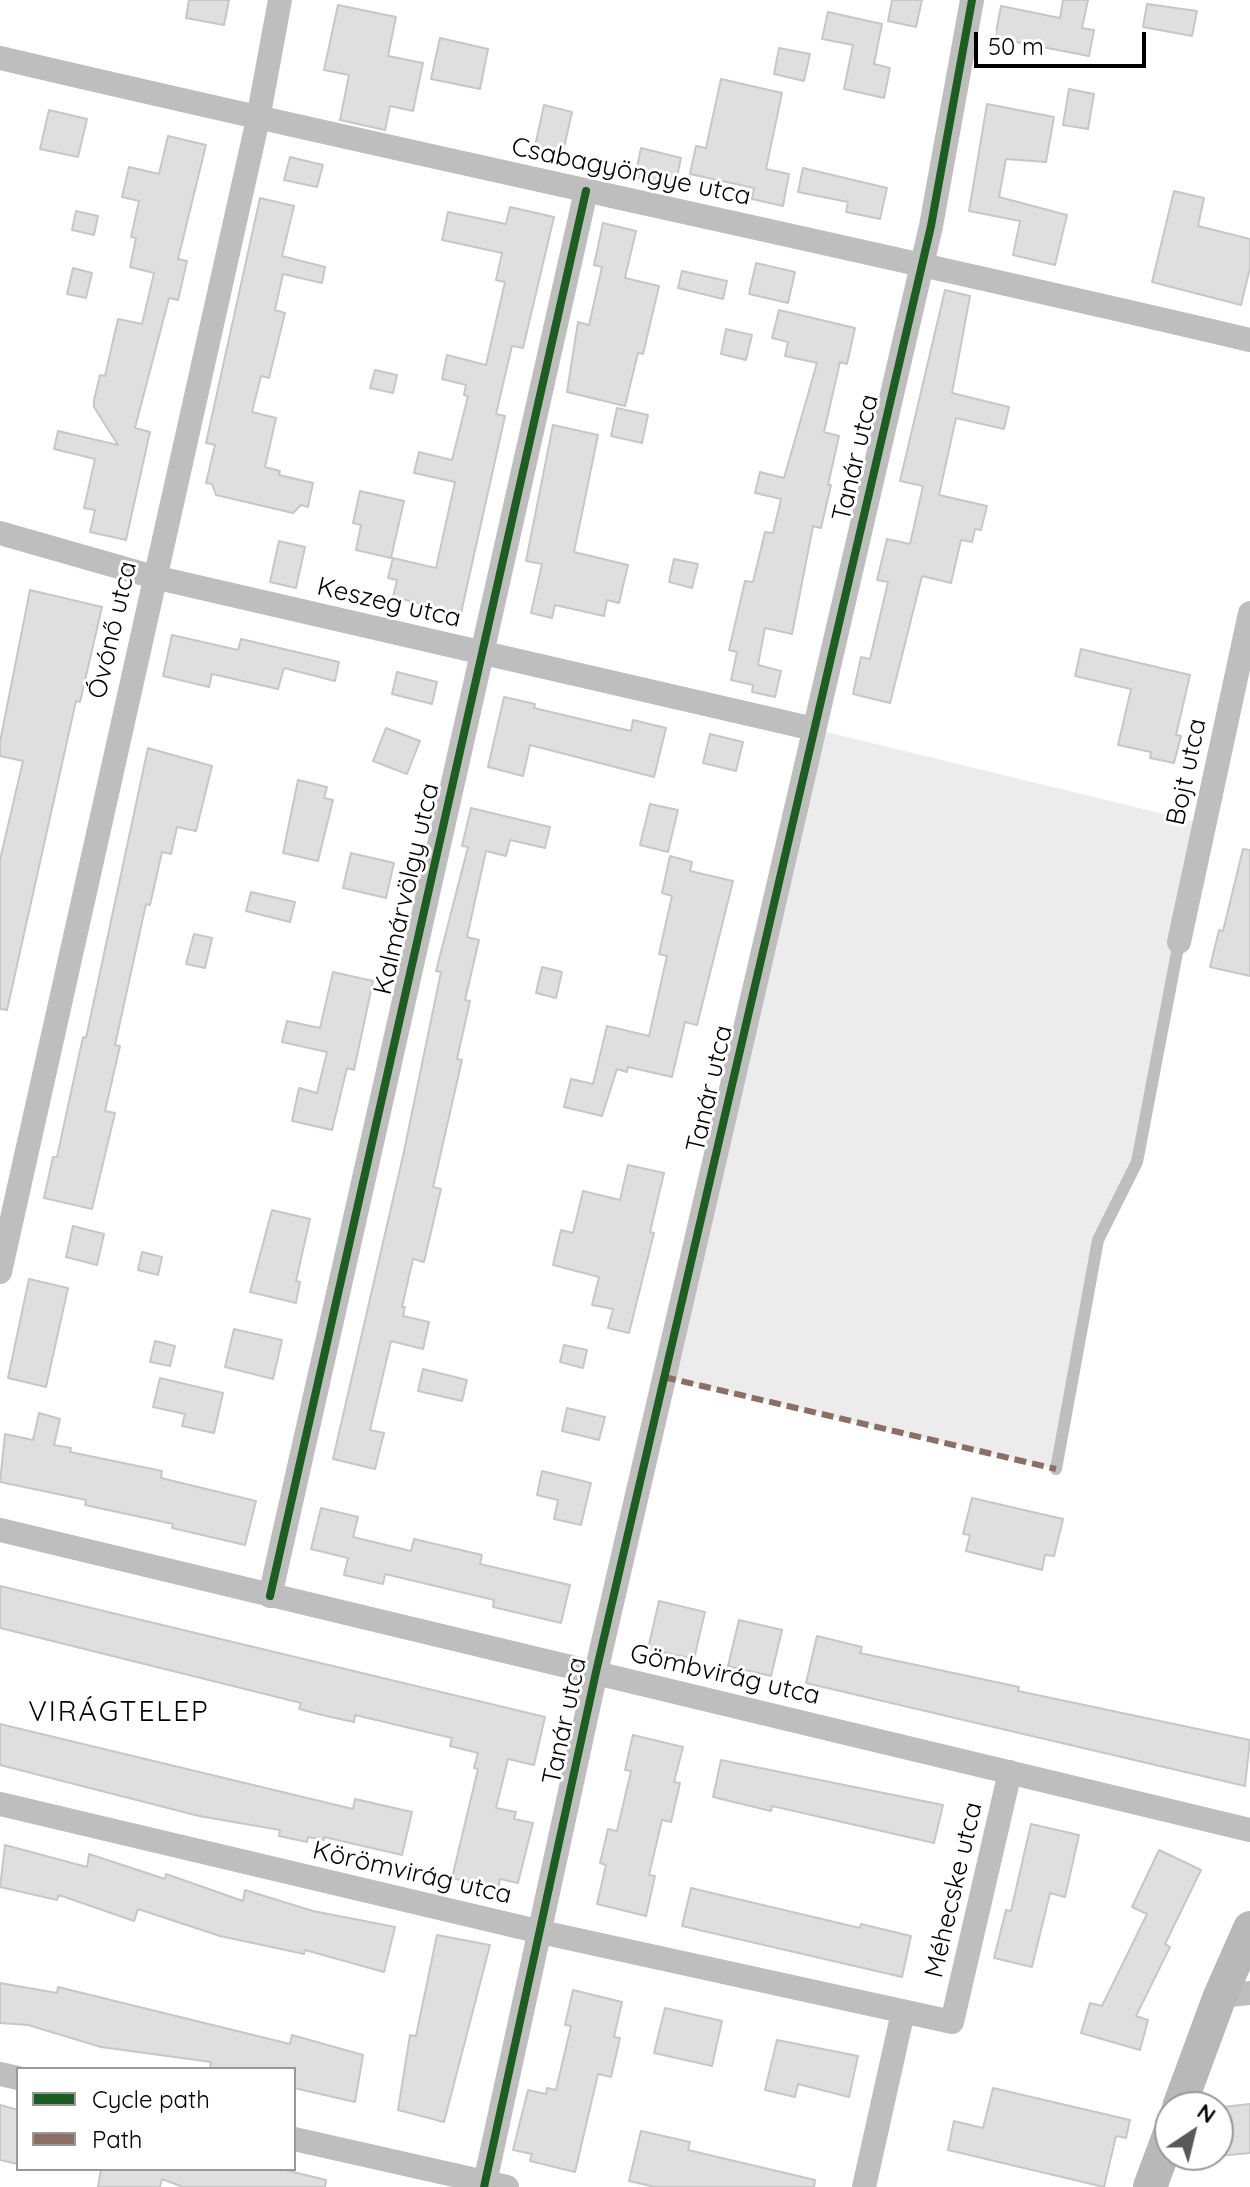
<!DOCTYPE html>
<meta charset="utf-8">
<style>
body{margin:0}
#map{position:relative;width:1250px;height:2187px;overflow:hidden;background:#fff;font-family:Quicksand,sans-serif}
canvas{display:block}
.legend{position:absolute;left:16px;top:2067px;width:280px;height:104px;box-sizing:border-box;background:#fff;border:2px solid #999;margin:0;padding:10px 14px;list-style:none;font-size:24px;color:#000}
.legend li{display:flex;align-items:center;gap:16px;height:40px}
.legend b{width:40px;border:2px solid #999}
.north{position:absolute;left:1154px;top:2091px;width:80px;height:80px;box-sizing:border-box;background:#fff;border:2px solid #999;border-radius:50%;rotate:35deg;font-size:22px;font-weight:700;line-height:32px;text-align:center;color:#000}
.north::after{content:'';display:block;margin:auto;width:28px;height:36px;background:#595959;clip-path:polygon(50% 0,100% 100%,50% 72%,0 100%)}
.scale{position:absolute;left:974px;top:32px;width:172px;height:36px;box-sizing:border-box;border:4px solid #000;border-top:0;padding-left:10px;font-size:24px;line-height:28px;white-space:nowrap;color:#000;-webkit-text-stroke:6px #fff;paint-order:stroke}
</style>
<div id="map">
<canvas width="1250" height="2187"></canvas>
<ul class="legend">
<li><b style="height:10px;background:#1b5e20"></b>Cycle path</li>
<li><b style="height:10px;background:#8d6e63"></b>Path</li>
</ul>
<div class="north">N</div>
<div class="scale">50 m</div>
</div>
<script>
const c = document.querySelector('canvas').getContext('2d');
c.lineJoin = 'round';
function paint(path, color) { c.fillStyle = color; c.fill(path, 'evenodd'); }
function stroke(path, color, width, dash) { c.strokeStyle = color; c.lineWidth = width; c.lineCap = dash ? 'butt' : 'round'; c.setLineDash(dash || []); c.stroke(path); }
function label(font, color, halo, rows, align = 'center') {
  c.font = font + ' Quicksand,sans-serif'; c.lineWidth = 6; c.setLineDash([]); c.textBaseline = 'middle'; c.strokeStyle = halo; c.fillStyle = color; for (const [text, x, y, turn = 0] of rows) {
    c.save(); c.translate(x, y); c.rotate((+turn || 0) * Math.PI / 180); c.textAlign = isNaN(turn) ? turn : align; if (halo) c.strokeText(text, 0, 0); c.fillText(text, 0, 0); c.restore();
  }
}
paint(new Path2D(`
 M814,729l391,95 -68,338 -31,56 -50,251 -392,-92z`), '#ececec');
const building = new Path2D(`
 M189,0h40l-5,25 -38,-7z
 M892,0h30l-6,27 -28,-6z
 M1063,0h25l-6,28 12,2 -5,26 -94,-18 6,-32 59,12z
 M1147,4l50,7 -5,25 -49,-9z
 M338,5l58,12 -8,39 35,7 -10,48 -23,-5 -5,24 -45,-10 9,-45 -25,-5z
 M828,12l54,12 -8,40 16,4 -6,30 -40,-9 9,-44 -31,-6z
 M440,38l48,11 -8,40 -49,-10z
 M779,48l31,6 -6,27 -30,-7z
 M721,79l61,14 -16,76 23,5 -6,32 -31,-7 2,-11 -64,-14 6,-28 10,2z
 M1069,89l25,5 -6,35 -25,-4z
 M987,104l67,13 -8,45 -40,-3 -7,38 68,18 -12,50 -42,-10 7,-34 -51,-10z
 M544,105l28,7 -9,40 -28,-6z
 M49,110l38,9 -9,38 -38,-8z
 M168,136l38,9 -28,114 9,2 -9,39 -9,-2 -34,130 15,4 -24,108 -36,-8 5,-22 -11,-2 11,-49 -41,-10 4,-18 60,14 -24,-38v-7l6,-25 5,1 13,-57 24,5 12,-51 -24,-6 6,-29 -5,-1 8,-36 -17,-4 7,-30 30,7z
 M641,148l40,10 -6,28 -40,-9z
 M290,157l33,8 -6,22 -33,-7z
 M803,168l84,20 -7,31 -34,-7 2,-10 -50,-10z
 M1174,191l30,7 -6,28 52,13v29l-9,37 -89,-23z
 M260,198l34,8 -12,50 43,11 -3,16 -39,-9 -8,36 10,3 -16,65 -8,-2 -9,36 24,6 -11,49 15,4 -1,4 34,8 -5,24 -7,-2 -8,8 -77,-18 -4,-11 -6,-1 9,-38 -9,-2z
 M510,207l44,10 -31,131 -11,-2 -16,68 9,2 -44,197 -68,-16 4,-17 -9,-2 5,-20 43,10 19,-86 -41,-9 5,-21 33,8 16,-64 -4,-1 2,-10 -24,-6 5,-24 39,10 19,-83 -9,-2 6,-27 -60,-13 6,-28 58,12z
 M76,211l22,5 -4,19 -22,-5z
 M603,223l33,8 -11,47 34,8 -16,68 -5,-1 -13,53 -58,-14 11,-70 11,3 13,-58 -8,-2z
 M756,263l39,9 -7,31 -39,-9z
 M73,268l19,5 -6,25 -19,-4z
 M682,271l45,10 -4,18 -45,-11z
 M945,290l25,6 -18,97 57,14 -5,22 -48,-11 -17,77 48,11 -6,24 -6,-1 -3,13 -11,-2 -10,43 -29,-7 -32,127 -37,-9 8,-37 9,2 18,-77 -11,-2 10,-41 23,5 13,-58 -23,-5z
 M779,310l76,18 -8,36 -7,-2 -16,70 15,4 -11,49h3l-10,43 -8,-2 -21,108 -27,-6 -7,37 23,6 -6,26 -23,-5 1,-7 -22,-5 6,-28 -8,-2 16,-69 8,1 12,-50 8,1 8,-34 -26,-6 5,-21 24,6 33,-115 -32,-7 3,-14 -16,-4z
 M726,329l26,6 -6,25 -25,-6z
 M375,370l22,5 -4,18 -23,-5z
 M617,408l31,7 -6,28 -31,-7z
 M553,425l45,10 -24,117 54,13 -9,38 -12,-3 -3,16 -49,-11 -3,13 -21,-5 11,-49 -16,-3z
 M360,491l44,10 -13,57 -35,-8 5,-25 -8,-2z
 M279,541l26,6 -9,41 -26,-6z
 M674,559l24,5 -6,24 -23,-6z
 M30,590l72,17 -22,95 -4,-1 -69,309 -7,-1v-149l23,-99 -23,-5v-14z
 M172,635l66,15 3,-11 98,23 -4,19 -51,-13 -6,21 -66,-15 -3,13 -46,-11z
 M1081,649l109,26 -14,60 5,1 -7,27 -24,-5 1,-6 -33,-7 13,-56 -56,-13z
 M397,672l40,10 -5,22 -40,-10z
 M504,697l31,7 -1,4 97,23 2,-11 33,8 -12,49 -124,-32 -7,31 -35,-9z
 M386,728l34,13 -13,33 -34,-13z
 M710,734l33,8 -7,29 -33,-8z
 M148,748l64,18 -16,65 -19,-4 -6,27 -9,-2 -12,53 -4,-1 -31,141 5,1 -15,65 10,2 -23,96 -48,-11 9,-41h4l26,-120 3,1z
 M298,780l29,7 -3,11 9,2 -15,61 -35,-8z
 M650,804l28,6 -10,42 -28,-7z
 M471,808l79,19 -5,21 -35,-8 -4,16 -20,-5 -19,86 12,3 -14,60 5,1 -13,58 5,1 -29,127 8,2 -17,73 -11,-3 -11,48h3l-2,9 26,6 -6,27 -32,-8 -21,89 14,3 -9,36 -42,-10 70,-303 38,-184 -5,-1 32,-124 -6,-1z
 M1243,849l7,1v126l-40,-9 9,-37 4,1z
 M351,853l43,10 -8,35 -43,-10z
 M670,856l22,6 -2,9 43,10 -36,144 -12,-3 -13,55 -44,-10 -1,5 -10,-3 -15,47 -38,-9 7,-28 22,5 14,-58 42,10 18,-80 -8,-2 13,-58 -10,-3z
 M251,892l44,10 -5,20 -44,-11z
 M194,934l18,4 -7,30 -19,-4z
 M542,967l20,5 -6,26 -20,-5z
 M333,972l40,9 -19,89 -7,-2 -15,62 -40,-9 7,-33 18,5 10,-41 -45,-10 5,-21 33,7z
 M628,1165l36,8 -14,59 4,1 -25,100 -21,-5 5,-19 -21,-4 7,-28 -46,-12 8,-35 12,3 10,-42 37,9z
 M272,1210l38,9 -14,62 4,1 -4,21 -46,-11z
 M73,1226l31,8 -7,31 -31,-8z
 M142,1252l20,5 -4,18 -20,-5z
 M29,1279l39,9 -22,99 -38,-9z
 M234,1329l48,11 -9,39 -48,-12z
 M155,1341l20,5 -5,20 -20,-4z
 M564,1345l23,5 -4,18 -23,-6z
 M423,1369l44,11 -5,21 -44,-10z
 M160,1378l63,15 -9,40 -32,-7 3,-12 -32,-7z
 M567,1408l38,9 -6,23 -37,-9z
 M39,1413l21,6 -6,26 17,3 -1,4 92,19 -1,7 95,23 -11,44 -73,-17 1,-4 -88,-19 1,-5 -86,-18 5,-48 28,6z
 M542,1471l49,12 -10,42 -27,-6 4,-19 -21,-5z
 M972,1498l91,21 -9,37 -9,-1 -3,15 -76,-19 4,-16 -7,-1z
 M321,1508l37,9 -5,20 58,14 3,-12 68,16 -2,9 90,21 -9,38 -68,-16 1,-7 -109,-26 -2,10 -39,-9 4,-17 -37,-9z
 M0,1586l545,131 -11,48 -26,-6 -12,49 20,4 -2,7 19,4 -15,60 -18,-4 -2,10 -46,-11 26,-109 -4,-1 4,-15 -28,-7 2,-8 -97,-23 -1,7 -28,-6 -27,-7 2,-6 -301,-75z
 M659,1601l46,11 -11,47 -46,-10z
 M739,1620l43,10 -11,46 -43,-10z
 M817,1636l45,11 -2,6 159,34 -1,4 232,49 -5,46 -439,-103z
 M0,1724l353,85 2,-10 57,13 -10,43 -78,-18v3l-16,-3 -1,5 -28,-6 1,-6 -81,-14 -199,-51z
 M633,1735l50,12 -9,35 6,1 -9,39 -9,-2 -13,55 6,1 -9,40 -49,-12 9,-39 -6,-2 8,-34 9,2 14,-60 -6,-1z
 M721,1760l222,45 -9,38 -162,-37 -1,5 -58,-14z
 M1031,1824l48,11 -14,62 -15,-4 -18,74 -38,-9 12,-48 5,1z
 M5,1845l82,22 2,-13 76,25 1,-5 77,27 2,-11 68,21 82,16 -11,45 -79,-22 -1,4 -84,-18 -82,-27 -4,12 -75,-26 -2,5 -57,-13z
 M1159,1850l42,20 -36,74 5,3 -34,69 12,4 -8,30 -59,-17 9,-30 12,3 45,-92 -15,-7z
 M691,1888l169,40 1,-4 50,12 -9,41 -220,-51z
 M437,1935l53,10 -46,177 -46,-12 12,-75 6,1z
 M0,1983l57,10 1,-6 232,57 2,-9 71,20 -8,47 -61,-14v-19h-84l1,-7 -110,-15 -73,-22 -28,-2z
 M573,1990l49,12 -8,35 6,1 -9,39 -13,-3 -23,98 -45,-11 2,-7 -19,-4 15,-60 18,4 1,-6 9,2 15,-64 -6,-1z
 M665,2008l57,13 -10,45 -58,-13z
 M777,2040l81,16 -9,41 -51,-13 -3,13 -30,-7z
 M993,2088l137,32 -4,18 -10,-2 -12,51 -156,-37 6,-29 29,7z
 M1250,2104v49l-32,3v-20h7l-3,-29z
 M0,2105l18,5v54l-18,-4z
 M641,2131l49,11 -2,8 127,30 -1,7h-159l-26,-6z
 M101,2169h180l45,11 -1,7h-142l-21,-8 -2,8h-62z`);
paint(building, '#dfdfdf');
stroke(building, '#c7c7c7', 2);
stroke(new Path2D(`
 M1056,1469l42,-229 39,-78 42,-220`), '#bebebe', 12);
stroke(new Path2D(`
 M0,58c416,98 834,184 1250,282
 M0,533l154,44 660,152
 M1179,942l71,-329
 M0,1272l258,-1153 22,-119
 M0,1530l1250,300
 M270,1596l316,-1405
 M0,1804l541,128 411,90 58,-250
 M1220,1996l30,-3
 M0,2074l18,4
 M294,2139l213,48
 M484,2187l112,-515 335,-1446 41,-226
 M864,2187l39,-175`), '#bebebe', 24);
stroke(new Path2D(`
 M1179,2107l41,-111 30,-68
 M1150,2187l20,-54`), '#b8b8b8', 34);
stroke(new Path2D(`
 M664,1377l392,92`), '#8d6e63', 6, [12, 6]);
stroke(new Path2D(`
 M270,1596l316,-1405
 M484,2187l112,-515 335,-1446 41,-226`), '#1b5e20', 8);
label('26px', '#000', '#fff', [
 ["Csabagyöngye utca",631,172,12],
 ["Tanár utca",856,458,-77],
 ["Keszeg utca",389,603,13],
 ["Óvónő utca",113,630,-77],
 ["Bojt utca",1187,772,-78],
 ["Kalmárvölgy utca",407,889,-77],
 ["Tanár utca",710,1089,-77],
 ["Gömbvirág utca",725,1675,13],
 ["Tanár utca",565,1721,-78],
 ["Körömvirág utca",412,1873,13],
 ["Méhecske utca",954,1890,-77]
]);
c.letterSpacing = '2px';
label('28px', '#000', '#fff', [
 ["VIRÁGTELEP",119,1713]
]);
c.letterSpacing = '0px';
</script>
